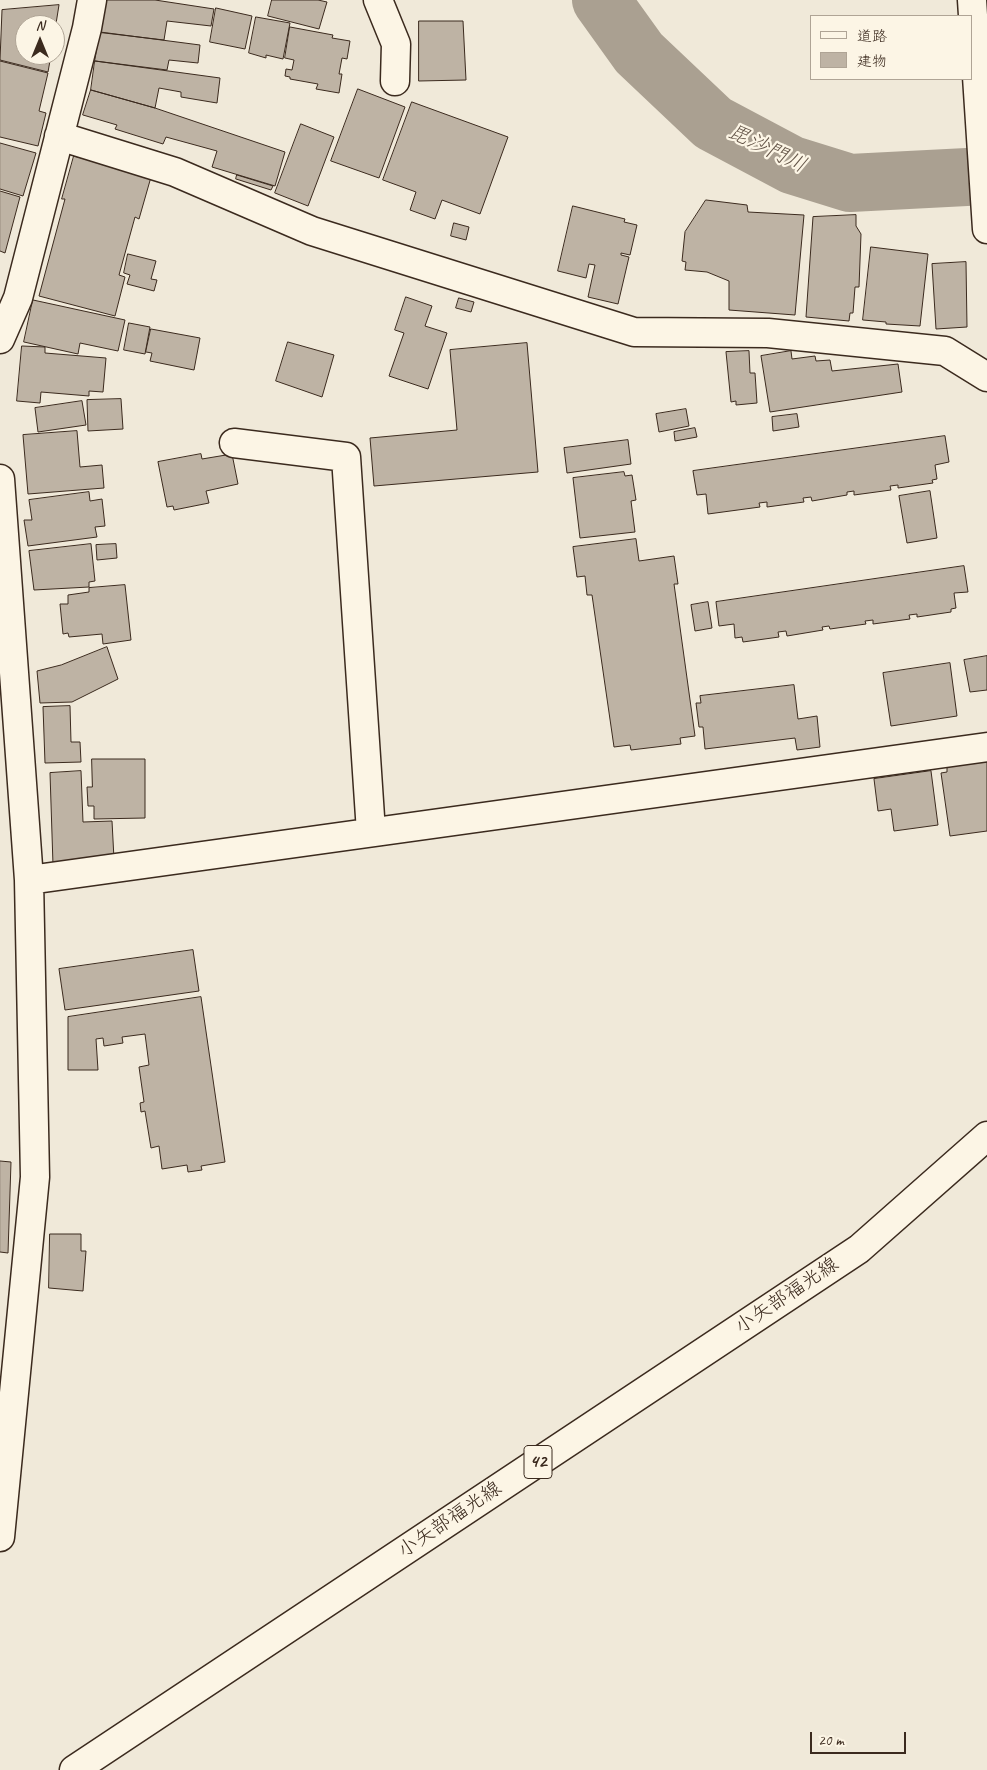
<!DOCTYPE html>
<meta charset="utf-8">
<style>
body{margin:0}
#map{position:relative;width:987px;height:1770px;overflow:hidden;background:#f0e9d9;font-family:Caveat,"Klee One",sans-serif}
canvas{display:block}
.legend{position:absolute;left:810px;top:15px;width:162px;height:65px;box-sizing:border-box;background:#fcf5e5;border:1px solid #afa495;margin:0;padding:6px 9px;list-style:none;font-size:15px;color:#3b2a1e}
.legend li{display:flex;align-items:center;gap:10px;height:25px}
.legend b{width:25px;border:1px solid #afa495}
.north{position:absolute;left:15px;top:15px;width:50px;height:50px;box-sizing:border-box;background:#fcf5e5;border:1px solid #afa495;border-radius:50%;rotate:0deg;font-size:14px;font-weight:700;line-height:20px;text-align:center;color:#3b2a1e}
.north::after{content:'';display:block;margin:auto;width:18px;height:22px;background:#3b2a1e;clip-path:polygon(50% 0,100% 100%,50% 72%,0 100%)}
.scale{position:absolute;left:810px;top:1732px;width:96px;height:22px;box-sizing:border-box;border:2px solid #3b2a1e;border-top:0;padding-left:6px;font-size:15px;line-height:18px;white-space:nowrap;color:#3b2a1e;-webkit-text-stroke:4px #fcf5e5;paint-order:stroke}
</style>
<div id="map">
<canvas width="987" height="1770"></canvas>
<ul class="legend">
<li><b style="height:6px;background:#fcf5e5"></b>道路</li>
<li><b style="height:14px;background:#beb3a4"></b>建物</li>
</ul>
<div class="north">N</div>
<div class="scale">20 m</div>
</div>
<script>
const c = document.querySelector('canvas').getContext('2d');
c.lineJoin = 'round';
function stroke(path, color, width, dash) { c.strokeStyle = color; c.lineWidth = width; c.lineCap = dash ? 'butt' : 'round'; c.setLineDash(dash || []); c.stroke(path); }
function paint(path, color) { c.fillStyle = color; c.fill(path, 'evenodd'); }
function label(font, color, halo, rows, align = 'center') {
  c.font = font + ' Caveat,"Klee One",sans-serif'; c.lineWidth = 4.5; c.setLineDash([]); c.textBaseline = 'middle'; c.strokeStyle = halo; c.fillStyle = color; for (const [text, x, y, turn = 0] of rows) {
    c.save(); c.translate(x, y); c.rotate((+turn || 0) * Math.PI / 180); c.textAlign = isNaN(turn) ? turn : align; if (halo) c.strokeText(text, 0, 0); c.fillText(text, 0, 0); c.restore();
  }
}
stroke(new Path2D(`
 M601,0l38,53 74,70 79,42 58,18 137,-7`), '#aaa091', 58);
const building = new Path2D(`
 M101,0h54l59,9 -3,17 -44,-5 -3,19 -68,-8z
 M272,0h46l9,2 -8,27 -51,-13z
 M59,5l-4,25v-5h-30v30h26l-3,17 -48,-12 2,-50z
 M216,8l36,8 -7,33 -35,-7z
 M256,17l34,6 -7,36 -17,-4v3l-17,-5z
 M419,21h44l3,59 -47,1z
 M290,27l43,8 -1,3 18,3 -3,18 -5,-1 -3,16h3l-3,19 -23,-4 2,-5 -28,-5v-2l-5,-1 1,-7 6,1 2,-10 -9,-2z
 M100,32l100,13 -2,18 -29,-3 -2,10 -72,-9z
 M0,61l48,12 -9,38 7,2 -8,33 -38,-9z
 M95,61l125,17 -3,25 -36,-6v-5l-22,-4 -4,20 -64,-18z
 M358,89l47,18 -26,71 -48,-17z
 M91,90l64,18 130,44 -10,34 -63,-19 5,-16 -51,-14 -3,7 -48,-15 2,-4 -34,-10z
 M412,102l96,35 -28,77 -38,-14 -7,19 -25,-9 6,-18 -33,-12z
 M301,124l33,13 -26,69 -33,-13z
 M0,143l36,10 -13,43 -23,-7z
 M74,156l77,21 -12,42 -4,-2 -16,58 6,2 -10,39 -76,-20 26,-97h-3z
 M237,175l36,11 -2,4 -35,-11z
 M0,191l20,6 -15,56 -5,-2z
 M706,200l41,5 1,7 56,3 -9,100 -66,-5v-29l-22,-9 -22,-2 1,-8 -4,-1 3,-29z
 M573,206l52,13 -1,3 13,3 -7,30 -9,-2v2l8,2 -11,47 -30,-7 7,-32 -6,-1 -3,14 -28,-7z
 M856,215v11l5,8 -2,53h-4l-2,26h-3l-1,8 -43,-4 7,-100z
 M454,223l15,4 -3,13 -15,-4z
 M871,247l57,7 -8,72 -34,-2v-2l-23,-2z
 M128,254l28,7 -5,18 6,1 -3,11 -27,-7 3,-9 -6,-2z
 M966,262l1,65 -31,2 -4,-65z
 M406,297l26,9 -7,20 22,7 -19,56 -39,-13 15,-43 -9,-3z
 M459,298l15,4 -3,10 -15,-4z
 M33,300l92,20 -7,31 -38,-8 -2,11 -54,-12z
 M129,323l21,4 -5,27 -21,-4z
 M151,329l49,9 -6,32 -44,-9 2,-8 -6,-1z
 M288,342l46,13 -12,42 -46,-16z
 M527,343l11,129 -164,14 -4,-48 87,-8 -7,-80z
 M22,346l23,1v6l61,5 -3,34 -14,-1v5l-48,-4 -1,11 -23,-2z
 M749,351l1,22h5l2,30 -21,2v-4l-5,1 -5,-50z
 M791,351l1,8 23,-3 1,5 14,-1 2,11 66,-7 4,28 -132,20 -9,-56z
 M121,399l2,30 -35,2 -1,-31z
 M82,401l4,24 -48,7 -3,-24z
 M686,409l3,17 -30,6 -3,-18z
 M797,414l2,13 -26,4 -1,-14z
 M695,428l2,9 -22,4 -1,-9z
 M77,431l3,36 22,-2 2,23 -76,6 -5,-59z
 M945,436l4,26 -14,3 2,14 -5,1 1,3 -35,5v-3l-8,1 1,4 -37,5v-4l-7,1v3l-35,6 -1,-4 -8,1 1,4 -37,5v-5l-8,1 1,4 -52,7 -2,-20 -9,1 -4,-24z
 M628,440l3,24 -64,9 -3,-25z
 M201,454l1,5 30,-5 6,30 -32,7 3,12 -35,7 -1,-4 -6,1 -9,-45z
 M624,472l1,4 7,-1 4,25 -5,1 4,31 -55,6 -7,-60z
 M930,491l7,47 -30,5 -8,-47z
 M89,492l1,9 12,-2 3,27 -10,1 2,10 -69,9 -4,-26h8l-3,-20z
 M636,539l3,22 35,-5 4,28h-4l21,152 -15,2 1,6 -50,6 -1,-5 -16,2 -22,-152h-5l-2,-19 -8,1 -4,-30z
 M91,544l4,37 -6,1v5l-55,3 -5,-39z
 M116,544l1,14 -20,2 -1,-15z
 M964,566l4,26 -14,1 2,15 -5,1v3l-34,5v-3l-8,1 1,4 -37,5v-4l-8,1 1,3 -36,5 -1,-3 -7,1 1,3 -36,6 -1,-5 -8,1 1,5 -36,5 -1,-5 -7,1 -1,-14 -15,2 -3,-24z
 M125,585l6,55 -28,4 -1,-10 -33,3 -1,-4 -5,1 -3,-30h8v-9l21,-3v-4z
 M708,602l4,26 -17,3 -4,-26z
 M107,647l11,32 -46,23 -32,1 -3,-32 24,-6z
 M987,656v34l-17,2 -6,-32z
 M950,663l7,53 -66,10 -8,-53z
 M794,685l4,34 19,-3 3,31 -23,3 -2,-12 -90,11 -2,-22h-4l-3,-24h5l-1,-7z
 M70,706l1,36h9l1,20 -36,1 -2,-56z
 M92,759h53v59l-51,1v-13h-6l-1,-19h5z
 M987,761v70l-37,5 -9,-63 6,-1v-6z
 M81,771l2,51 29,-1 2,38 -61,6 -3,-92z
 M931,771l7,54 -44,6 -3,-22 -13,2 -4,-32z
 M193,950l6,41 -134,19 -6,-41z
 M201,997l24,165 -24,4 1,4 -14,2 -1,-7 -25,4 -3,-23 -8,2 -6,-37 -4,1 -1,-9 4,-1 -5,-35 10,-2 -4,-31 -23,3 1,6 -19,3 -1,-8 -7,1 2,31h-30v-53z
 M0,1161l11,1 -3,91 -8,-1z
 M50,1234h31v17h5l-3,40 -34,-3z`);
paint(building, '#beb3a4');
stroke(building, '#3b2a1e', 1);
const minor = new Path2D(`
 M378,0l18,44 -1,37
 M972,0l15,229
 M59,136l116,36 137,59 322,101 134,1 177,18 42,26
 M0,339l18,-41 69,-270 5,-28
 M234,443l112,14 25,375
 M0,479l29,401 6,297 -35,360
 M29,880l958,-133`);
const primary = new Path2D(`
 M74,1770l785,-521 128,-113`);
stroke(minor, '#3b2a1e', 31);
stroke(primary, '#3b2a1e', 31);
stroke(minor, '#fcf5e5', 28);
stroke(primary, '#fcf5e5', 28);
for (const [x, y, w] of [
 [538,1462,28]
]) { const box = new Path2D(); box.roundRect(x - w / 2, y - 16.5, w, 33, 4); c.fillStyle = '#fcf5e5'; c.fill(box); stroke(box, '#3b2a1e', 1); }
label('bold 19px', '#3b2a1e', null, [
 ["42",538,1462]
]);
label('20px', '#3b2a1e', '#fcf5e5', [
 ["小矢部福光線",787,1296,-34],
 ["小矢部福光線",450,1520,-34]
]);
label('italic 21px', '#625346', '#fcf5e5', [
 ["毘沙門川",767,149,26]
]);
</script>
